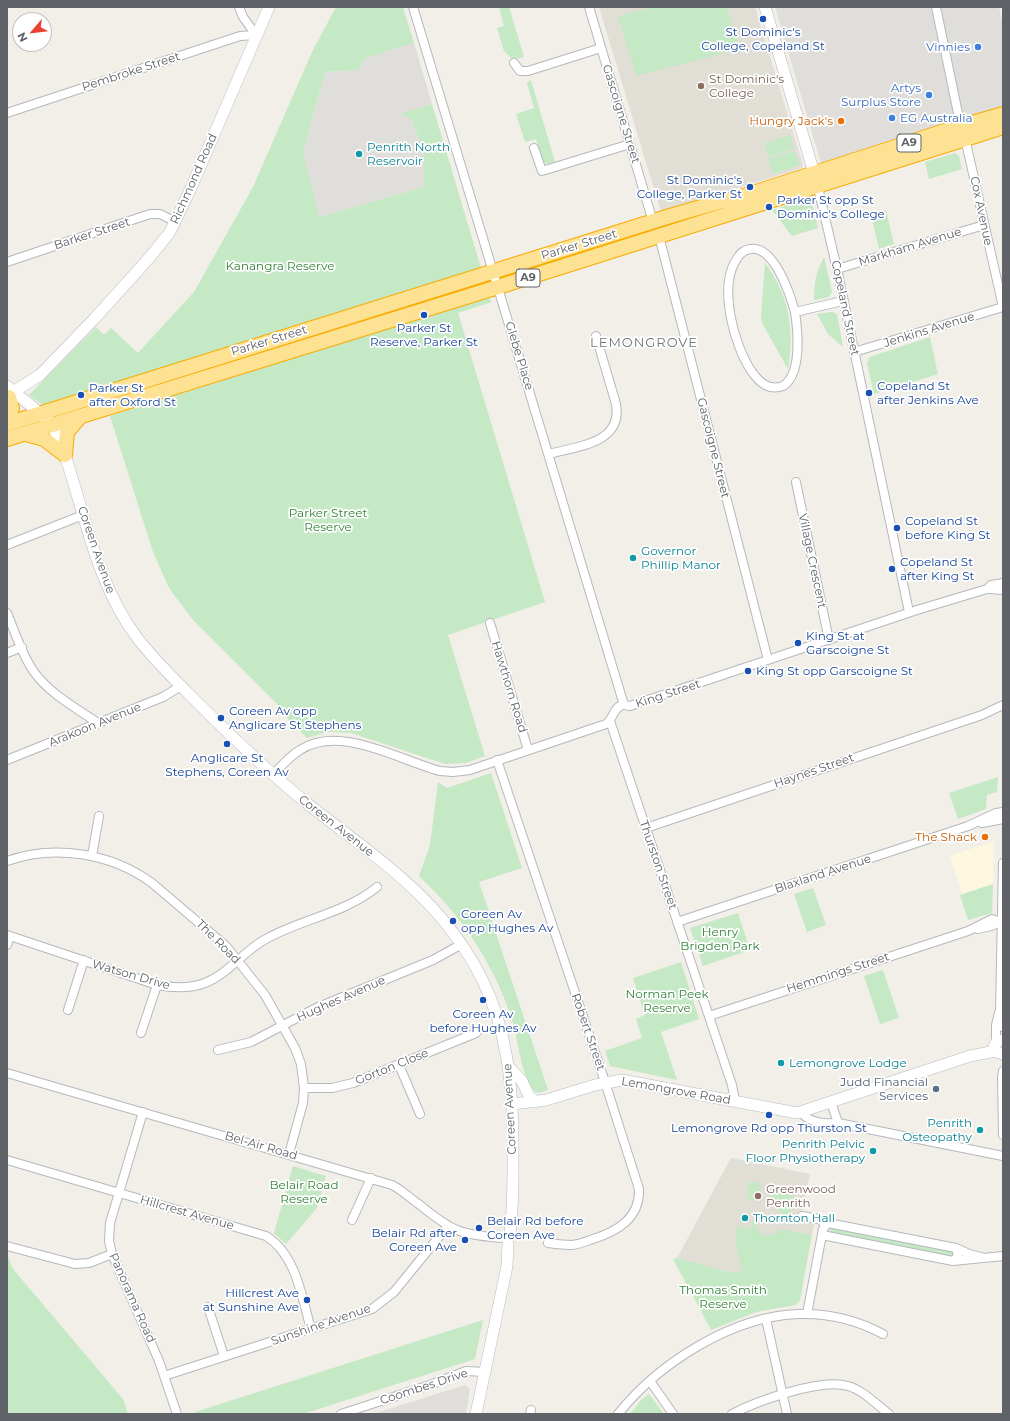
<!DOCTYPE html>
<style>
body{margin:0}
#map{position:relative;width:1010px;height:1421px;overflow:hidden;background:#f1efe8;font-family:Montserrat,sans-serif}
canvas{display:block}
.frame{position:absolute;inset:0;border:8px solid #5f6368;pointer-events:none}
.north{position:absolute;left:12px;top:12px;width:40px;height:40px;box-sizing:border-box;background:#fff;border:1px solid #bfc1c3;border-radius:50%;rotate:242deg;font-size:11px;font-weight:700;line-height:16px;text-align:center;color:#5f6368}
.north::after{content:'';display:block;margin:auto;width:14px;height:18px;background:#ea4335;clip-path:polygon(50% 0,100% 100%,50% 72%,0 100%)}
</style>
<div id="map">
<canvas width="1010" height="1421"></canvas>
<div class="frame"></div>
<div class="north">N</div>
</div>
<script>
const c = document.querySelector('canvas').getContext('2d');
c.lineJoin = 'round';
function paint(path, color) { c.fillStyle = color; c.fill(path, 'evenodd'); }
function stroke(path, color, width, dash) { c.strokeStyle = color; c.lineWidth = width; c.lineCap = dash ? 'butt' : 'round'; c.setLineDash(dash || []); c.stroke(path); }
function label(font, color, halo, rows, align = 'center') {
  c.font = font + ' Montserrat,sans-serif'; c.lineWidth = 3.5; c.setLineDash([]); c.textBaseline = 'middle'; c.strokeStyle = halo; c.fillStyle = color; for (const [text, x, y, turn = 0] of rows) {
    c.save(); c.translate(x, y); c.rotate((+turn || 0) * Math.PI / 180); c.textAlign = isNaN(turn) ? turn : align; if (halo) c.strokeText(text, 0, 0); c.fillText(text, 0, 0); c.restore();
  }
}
paint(new Path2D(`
 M994,841l-1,43 -31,10 -12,-38z`), '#fef7e0');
paint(new Path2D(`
 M775,7h224l4,19v80l-182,57z
 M414,43l18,61 -32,10 12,6 12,33v34l-105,30 -16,-64 22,-81 33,-2 8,-12z
 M465,1385l5,4 -4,25h-93z`), '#e0deda');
paint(new Path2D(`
 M599,7h156l48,158 -1,3 -141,44z
 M731,1158l79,16 -9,44 14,3 -5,22 -40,19 -37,11 -56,-15z`), '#e1ded6');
paint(new Path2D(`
 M336,7h67l11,36 -48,15 -8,12 -33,2 -22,81 16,64 105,-30v-34l-12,-33 -12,-6 32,-10 49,164 -437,138 -15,-11 67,-68 8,8 7,-7 27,25 56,-61 59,-105 59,-135z
 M499,7h10l15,50 -11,3 -9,-9 -7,-23 7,-2z
 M652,7h75l13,42 -104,27 -18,-60z
 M531,80l24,82 -7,2 -5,-2 -7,-23 -11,3 -9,-28 18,-6 -7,-25z
 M790,135l4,14 -26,8 -4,-14z
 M795,151l5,14 -27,9 -5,-15z
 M955,153l4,3 3,13 -33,10 -4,-17z
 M809,198l2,1 7,29 -26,8 -20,-26z
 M886,210l8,34 -15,5 -8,-34z
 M824,257l8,35 -3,5 -15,3c0,-16 2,-29 10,-43z
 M765,263c24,32 30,67 23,106l-26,-46 -1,-8z
 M488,297l4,5 -34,11 87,289 -97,33 37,121 -19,7 -21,1 -94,-31 -24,-1 -20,6 -24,-24 -6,-10 -84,-84 -24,-32 -16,-36 -43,-136z
 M832,312l5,2 6,33 -15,-13 -11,-20z
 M930,337l8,37 -64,20 -7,-31 3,-6z
 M491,773l31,95 -43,14 69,208 -10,3c-16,-7 -20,-54 -25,-70 -17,-56 -51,-107 -94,-147l11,-31 8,-63 9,6z
 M998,777l-1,15 -10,3 -1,14 -28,10 -9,-26z
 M993,884l-1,29 -24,7 -8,-25z
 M813,888l13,37 -19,7 -13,-38z
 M738,913l12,37 -47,16 -13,-38z
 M681,962l18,57 -38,13 16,48 -67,-14 -5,-15 37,-13 -6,-19 9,-4 -12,-37z
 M883,970l16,48 -19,6 -16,-48z
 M293,1166l33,10 -9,32 -31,36 -12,-11z
 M752,1181l9,3 -2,16 -12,-1 2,-16z
 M770,1190l24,5 -5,23 -5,-1 -6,-9 -10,-4z
 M753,1219c3,8 7,21 20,15 3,-1 5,-4 8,-5l31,6 -12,65 -4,5 -40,7 -45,18 -38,-71 4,-1 56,15 9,-3 -7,-28 2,-16 13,3z
 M830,1227l122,22 3,6 -3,2 -122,-24z
 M7,1254l6,15 110,130 5,15h-121z
 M483,1320l-8,39 -172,55h-114z
 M649,1394l15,20h-34l11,-14z`), '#c5e8c5');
const street = new Path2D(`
 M239,7l4,10 13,18
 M413,7l211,698
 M589,7l64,215
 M936,7l25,121
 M514,63l6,8h8l73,-23
 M7,113l233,-77 16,-1
 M965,138l38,169
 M534,148l8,23 88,-27
 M817,183l20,86 72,343
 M659,236l109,424
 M7,262l143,-48h10l16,8
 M837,269l147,-44
 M795,312c-5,-18 -21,-67 -45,-63 -5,1 -9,3 -12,8 -21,28 -4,89 14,115 8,11 17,19 31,14 19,-12 15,-54 12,-74l48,-11
 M854,352l149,-45
 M549,454c28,-8 74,-10 67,-50l-20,-68
 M796,482l33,158
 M7,545l76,-30
 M989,589l14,1
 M7,613c8,19 15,42 27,59 16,22 42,36 64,51
 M490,623l38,127
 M7,653l15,-6
 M610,721l122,364 3,16
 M7,760l156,-63 18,-11
 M497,760l108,322 34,107c1,29 -21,42 -46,50 -6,2 -13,5 -21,6 -8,0 -16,-1 -24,-2
 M273,775c8,-9 17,-19 27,-25 40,-26 99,10 140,21l13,1 17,-2 136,-46c7,-4 8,-19 18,-19 2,0 4,1 6,1l287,-96 70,-21 4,-4 12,-2
 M982,823l21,-4
 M646,828l336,-113 21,-10
 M92,856l7,-40
 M7,861c47,-17 104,-8 145,22l74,63 39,49 30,53 6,16 3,24 -1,15 -14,51
 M1003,863l-3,149 3,15
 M677,922l291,-96 28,-13 7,-1
 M978,929l13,-3 9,-4
 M7,935l150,50c16,3 32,4 48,-2 23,-9 38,-31 59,-43 36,-21 80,-26 113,-53
 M7,945l3,-9
 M68,1010l16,-50
 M709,1016l259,-85 24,-12 8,3
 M141,1033l16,-48
 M996,1043v-18l3,-12
 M218,1050l33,-8 65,-34 117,-48 29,-16
 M399,1065l21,49
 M1003,1071l-1,6 1,58
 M7,1073l385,112c10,5 19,14 28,20 33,27 41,30 84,33
 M304,1088h28l21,-5 123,-50
 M831,1102l7,21
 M143,1112l-33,111 -1,18 3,13 47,107 18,53
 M801,1112c8,11 25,12 37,11l165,33
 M7,1160l259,76c30,18 36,62 45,93
 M802,1216l17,3 6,5
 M352,1220l19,-42
 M822,1235l131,26 50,-5
 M7,1246l68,18 14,-1 23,-9
 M956,1248l13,6 12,3
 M208,1307l16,49
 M807,1314l16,-85 5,-6 128,25 2,8 -5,5
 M766,1319l21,95
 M164,1376l208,-67 22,-17 53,-65
 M650,1381l23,33
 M341,1414l89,-29 36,-14 19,1
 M530,1414l1,-4
 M618,1414c41,-51 114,-98 181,-100 30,-1 58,6 84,20
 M732,1414c25,-13 89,-36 116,-28 15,4 29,19 41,28`);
const secondary = new Path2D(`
 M765,7l49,166
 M7,386l40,33 12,19c25,67 34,142 79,201 18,23 39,43 60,64 35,35 71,70 110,101 69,55 135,95 175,177 24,50 29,101 30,156 0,32 1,64 -3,96
 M13,392l27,-17 55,-57 55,-61 20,-25 21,-44 78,-181
 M1003,1040l-6,1 -3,6 3,5 6,2
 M509,1067l13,14 7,15 7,6
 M512,1104l34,-4 49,-15 27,-5 175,33 173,-57 26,-5
 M476,1414l31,-148 1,-22`);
const highway = new Path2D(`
 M7,420l5,-12 -3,-11
 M7,424l663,-208 52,-15 9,-1 217,-70 55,-16
 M26,434l18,5 21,16
 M7,439l491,-152 505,-160
 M65,455l2,-23 12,-14`);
stroke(street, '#b5b8bc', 10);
stroke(secondary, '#b6babf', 12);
stroke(highway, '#f9ab00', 16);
stroke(street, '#fff', 8);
stroke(secondary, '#fff', 11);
stroke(highway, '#fde293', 14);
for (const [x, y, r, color] of [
 [763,19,4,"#1a4fb4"],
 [978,47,4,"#3f7fe0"],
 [701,86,4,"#8d6e63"],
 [929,95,4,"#3f7fe0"],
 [892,118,4,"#3f7fe0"],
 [841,121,4,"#e8710a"],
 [359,154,4,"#0f9aa8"],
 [750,187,4,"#1a4fb4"],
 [769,207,4,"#1a4fb4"],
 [424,315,4,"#1a4fb4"],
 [869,393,4,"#1a4fb4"],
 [81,395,4,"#1a4fb4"],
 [897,528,4,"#1a4fb4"],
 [633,558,4,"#0f9aa8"],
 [892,569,4,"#1a4fb4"],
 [798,643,4,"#1a4fb4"],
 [748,671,4,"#1a4fb4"],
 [221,718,4,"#1a4fb4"],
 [227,744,4,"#1a4fb4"],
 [985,837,4,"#e8710a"],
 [453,921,4,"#1a4fb4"],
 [483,1000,4,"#1a4fb4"],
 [781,1063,4,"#0f9aa8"],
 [936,1089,4,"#5c6f8a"],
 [769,1115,4,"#1a4fb4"],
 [980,1130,4,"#0f9aa8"],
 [873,1151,4,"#0f9aa8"],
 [758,1196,4,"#8d6e63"],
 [745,1218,4,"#0f9aa8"],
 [479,1228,4,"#1a4fb4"],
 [465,1240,4,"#1a4fb4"],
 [307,1300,4,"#1a4fb4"]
]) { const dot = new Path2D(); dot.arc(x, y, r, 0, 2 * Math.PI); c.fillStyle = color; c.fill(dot); stroke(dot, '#fff', 1.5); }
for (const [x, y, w] of [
 [909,143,24],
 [528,278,24]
]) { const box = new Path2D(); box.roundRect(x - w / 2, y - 9, w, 18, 3); c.fillStyle = '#fff'; c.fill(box); stroke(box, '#5f6368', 1); }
label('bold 11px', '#5f6368', null, [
 ["A9",909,143],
 ["A9",528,278]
]);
label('12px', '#164399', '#fff', [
 ["St Dominic's",763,32,"center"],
 ["College, Copeland St",763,46,"center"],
 ["St Dominic's",742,180,"right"],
 ["College, Parker St",742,194,"right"],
 ["Parker St opp St",777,200],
 ["Dominic's College",777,214],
 ["Parker St",424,328,"center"],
 ["Reserve, Parker St",424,342,"center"],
 ["Copeland St",877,386],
 ["after Jenkins Ave",877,400],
 ["Parker St",89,388],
 ["after Oxford St",89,402],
 ["Copeland St",905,521],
 ["before King St",905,535],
 ["Copeland St",900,562],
 ["after King St",900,576],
 ["King St at",806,636],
 ["Garscoigne St",806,650],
 ["King St opp Garscoigne St",756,671],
 ["Coreen Av opp",229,711],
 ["Anglicare St Stephens",229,725],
 ["Anglicare St",227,758,"center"],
 ["Stephens, Coreen Av",227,772,"center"],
 ["Coreen Av",461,914],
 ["opp Hughes Av",461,928],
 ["Coreen Av",483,1014,"center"],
 ["before Hughes Av",483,1028,"center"],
 ["Lemongrove Rd opp Thurston St",769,1128,"center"],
 ["Belair Rd before",487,1221],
 ["Coreen Ave",487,1235],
 ["Belair Rd after",457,1233,"right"],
 ["Coreen Ave",457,1247,"right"],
 ["Hillcrest Ave",299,1293,"right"],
 ["at Sunshine Ave",299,1307,"right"]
], 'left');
label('12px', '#366cbe', '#fff', [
 ["Vinnies",970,47],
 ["Artys",921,88],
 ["Surplus Store",921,102],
 ["EG Australia",900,118,"left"]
], 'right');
label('12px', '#5f6368', '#fff', [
 ["Pembroke Street",131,72,-18],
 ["Gascoigne Street",621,114,73],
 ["Richmond Road",194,179,-66],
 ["Cox Avenue",981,211,78],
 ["Barker Street",92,234,-18],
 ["Parker Street",579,245,-17],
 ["Markham Avenue",910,247,-17],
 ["Copeland Street",845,308,78],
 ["Jenkins Avenue",929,330,-17],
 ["Parker Street",269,341,-17],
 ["Glebe Place",519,356,73],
 ["Gascoigne Street",713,448,76],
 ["Coreen Avenue",96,550,71],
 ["Village Crescent",812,561,78],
 ["Hawthorn Road",509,687,73],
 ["King Street",668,694,-18],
 ["Arakoon Avenue",95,725,-22],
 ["Haynes Street",814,771,-19],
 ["Coreen Avenue",336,826,38],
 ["Thurston Street",658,865,71],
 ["Blaxland Avenue",823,874,-18],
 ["The Road",218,942,45],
 ["Hemmings Street",838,973,-18],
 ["Watson Drive",131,975,16],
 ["Hughes Avenue",341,999,-24],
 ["Robert Street",588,1032,71],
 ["Gorton Close",392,1067,-22],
 ["Lemongrove Road",676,1091,10],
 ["Coreen Avenue",510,1109,-93],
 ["Bel-Air Road",261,1146,16],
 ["Hillcrest Avenue",187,1213,16],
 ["Panorama Road",132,1298,66],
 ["Sunshine Avenue",321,1325,-19],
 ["Coombes Drive",424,1387,-18]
]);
label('12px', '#785e54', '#fff', [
 ["St Dominic's",709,79],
 ["College",709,93],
 ["Greenwood",766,1189],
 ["Penrith",766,1203]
], 'left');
label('12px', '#c56008', '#fff', [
 ["Hungry Jack's",833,121],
 ["The Shack",977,837]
], 'right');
label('12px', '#0d838f', '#fff', [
 ["Penrith North",367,147],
 ["Reservoir",367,161],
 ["Governor",641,551],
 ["Phillip Manor",641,565],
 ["Lemongrove Lodge",789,1063],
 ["Penrith",972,1123,"right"],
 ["Osteopathy",972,1137,"right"],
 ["Penrith Pelvic",865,1144,"right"],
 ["Floor Physiotherapy",865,1158,"right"],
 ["Thornton Hall",753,1218]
], 'left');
label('12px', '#348238', '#fff', [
 ["Kanangra Reserve",280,266],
 ["Parker Street",328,513],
 ["Reserve",328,527],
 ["Henry",720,932],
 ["Brigden Park",720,946],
 ["Norman Peek",667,994],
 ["Reserve",667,1008],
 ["Belair Road",304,1185],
 ["Reserve",304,1199],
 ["Thomas Smith",723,1290],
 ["Reserve",723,1304]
]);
label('12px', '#4e5e75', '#fff', [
 ["Judd Financial",928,1082],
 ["Services",928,1096]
], 'right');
c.letterSpacing = '1px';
label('13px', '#70757a', '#fff', [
 ["LEMONGROVE",644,343]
]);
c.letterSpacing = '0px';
</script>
